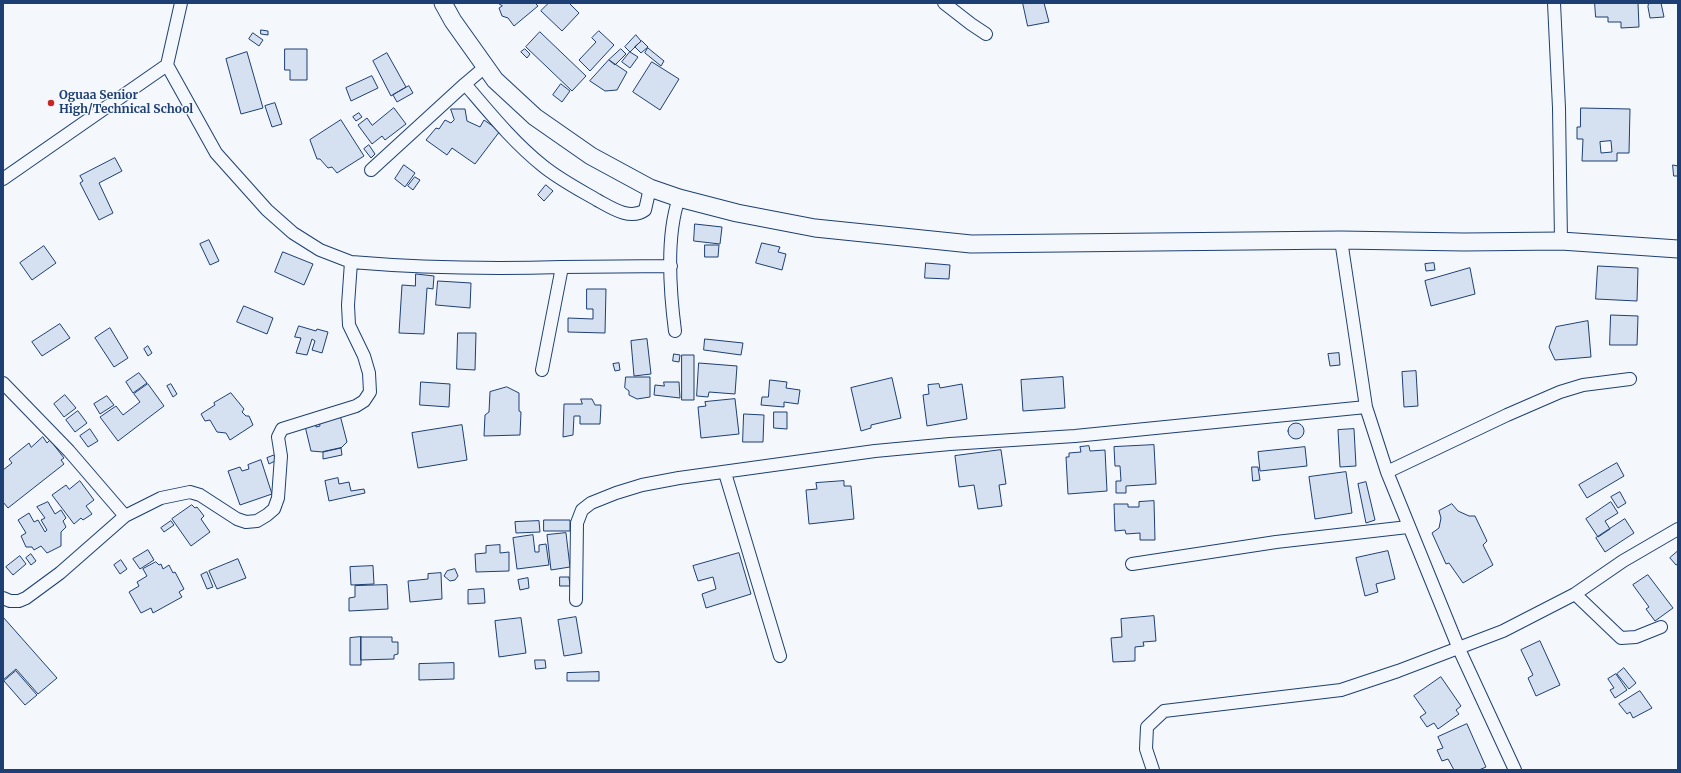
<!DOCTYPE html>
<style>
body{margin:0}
#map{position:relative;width:1681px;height:773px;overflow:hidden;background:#f4f7fb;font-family:Merriweather,serif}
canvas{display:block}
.frame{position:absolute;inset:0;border:4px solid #1d3f73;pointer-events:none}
</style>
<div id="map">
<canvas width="1681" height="773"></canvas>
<div class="frame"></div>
</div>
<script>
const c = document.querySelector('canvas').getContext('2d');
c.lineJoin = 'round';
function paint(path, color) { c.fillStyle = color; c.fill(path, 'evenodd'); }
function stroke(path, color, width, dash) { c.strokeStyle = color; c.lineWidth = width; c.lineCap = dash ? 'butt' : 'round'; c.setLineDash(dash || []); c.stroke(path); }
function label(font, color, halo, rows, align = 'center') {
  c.font = font + ' Merriweather,serif'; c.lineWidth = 3; c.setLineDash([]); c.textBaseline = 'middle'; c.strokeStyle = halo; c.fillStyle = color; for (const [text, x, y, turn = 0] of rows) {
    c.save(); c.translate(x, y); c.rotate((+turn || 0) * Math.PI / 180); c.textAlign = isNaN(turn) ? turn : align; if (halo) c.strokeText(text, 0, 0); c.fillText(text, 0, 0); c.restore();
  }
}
const building = new Path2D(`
 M498,3h37l3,3 -24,20 -6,-8 -6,-2 -3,-8 3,-2z
 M549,3h20l10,10 -17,18 -21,-20z
 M1023,3h21l5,19 -21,4z
 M1595,3h43l1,24 -18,1v-6h-13v-5h-12z
 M1649,3h12l3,14 -14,1 -2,-11z
 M261,30l7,1v4l-7,-1z
 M599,31l15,14 -24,26 -11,-11 17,-18 -4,-4z
 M540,32l46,44 -14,15 -46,-44z
 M253,33l10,7 -4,6 -10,-7z
 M636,35l5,6 -11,11 -5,-5z
 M642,41l6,6 -7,6 -6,-6z
 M648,48l16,13 -3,5 -16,-13z
 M285,49h22v31h-17v-10h-5z
 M525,49l5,5 -3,4 -6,-6z
 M621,49l5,5 -11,11 -6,-5z
 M247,52l16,56 -22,6 -15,-55z
 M630,52l8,5 -8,11 -8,-6z
 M387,53l19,34 -15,9 -18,-35z
 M609,60l18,12 -10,18 -12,1 -15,-10z
 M652,62l27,17 -19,31 -27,-18z
 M372,76l6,12 -27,13 -5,-13z
 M561,84l9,7 -8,11 -9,-7z
 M409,86l4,7 -16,9 -4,-7z
 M275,103l7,21 -10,3 -7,-21z
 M394,108l12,16 -21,16 -3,-4 -10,8 -14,-19 9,-7 5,7z
 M1581,108l49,1 -1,44h-12v8h-35l1,-22h-6v-12h3zM1611,141l1,11 -11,1 -1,-11z
 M451,109h14l2,12 13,6 4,-7 16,11 -25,33 -23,-16 -5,7 -21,-15 10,-12 3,1 6,-9 6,3 3,-3z
 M359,113l3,4 -6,4 -3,-4z
 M341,120l23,36 -27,17 -5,-6 -4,1 -8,-9h-3l-7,-19z
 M369,145l6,9 -4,4 -7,-9z
 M115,158l7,13 -23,12 14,30 -14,7 -19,-37 3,-2 -3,-5z
 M404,165l11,8 -10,14 -10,-8z
 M1673,165l5,1v10h-4z
 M415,177l5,3 -7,10 -5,-4z
 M546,185l7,6 -9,10 -6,-6z
 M695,224l27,3 -2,17 -26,-3z
 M209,240l10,21 -9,4 -10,-21z
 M762,243l18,4 -2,5 8,2 -4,16 -26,-7z
 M705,245h14l-1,12h-13z
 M44,246l12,17 -24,17 -12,-17z
 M283,252l30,12 -9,21 -29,-13z
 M926,263l24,2 -1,14 -24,-1z
 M1434,263l1,7 -9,1 -1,-7z
 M1598,266l40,2 -1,33 -41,-2z
 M1470,268l5,26 -44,12 -6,-25z
 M416,274l18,2 -1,13 -6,-1 -3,46 -25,-1 3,-48 13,1z
 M438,281l33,2 -1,25 -34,-3z
 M587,289h19l-1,44 -37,-1v-14l25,1v-10h-6z
 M244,306l29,12 -6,16 -30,-12z
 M1611,315l27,1 -1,29h-27z
 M1588,321l3,36 -36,3 -6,-13 7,-20z
 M60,324l10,14 -28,18 -10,-14z
 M299,326l17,5 1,-2 11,3 -6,21 -10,-3 3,-9 -3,-2 -5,16 -11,-2 5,-15 -6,-1z
 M110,328l18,30 -14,9 -19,-29z
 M458,333h18l-1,37 -18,-1z
 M647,339l4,35 -17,2 -3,-35z
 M705,339l38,4 -2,12 -37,-5z
 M148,346l4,7 -4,3 -4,-7z
 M1339,353l1,12 -10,1 -2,-12z
 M674,354l6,1 -1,7 -6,-1z
 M682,355h12v45h-12z
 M619,363l1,7 -5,1 -2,-7z
 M699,363l38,3 -2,28 -26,-2 -1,5 -11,-1z
 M1416,371l2,35 -14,1 -2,-35z
 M139,373l8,10 -14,10 -7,-11z
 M626,377h24v20l-13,2 -8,-4v-4l-4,-3z
 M1063,377l2,31 -42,3 -2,-31z
 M892,378l9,40 -30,7v3l-10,3 -10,-43z
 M770,380l17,2 -1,6 14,2 -2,14 -14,-2v5l-23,-2 1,-8h6z
 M421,382l29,2 -1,23 -29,-2z
 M664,382h15l1,16 -26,-3 1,-10 9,1z
 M148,384l16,22 -46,35 -18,-24 16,-11 7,9 17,-13 -6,-8z
 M171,384l6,10 -4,3 -6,-11z
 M939,384l1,4 22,-4 5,35 -40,7 -4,-31 6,-1 -1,-9z
 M507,387l12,6v18l2,1 -1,23 -36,1 1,-21 4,-3 1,-20z
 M231,393l13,16 -2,3 4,4h3l4,9 -23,15 -4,-7 -9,-1 -7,-12 -5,1 -4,-7 14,-9 -1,-2z
 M65,395l11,13 -12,9 -10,-13z
 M107,396l7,9 -14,9 -6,-10z
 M581,399h11l3,6h6l-1,19h-20v-8h-6l-1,19 -10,2 1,-33h18z
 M735,399l4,35 -38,4 -3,-31 8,-1 -1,-4z
 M78,411l9,12 -12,9 -9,-12z
 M774,412h13v17l-13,-1z
 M744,414l20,1 -1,27h-20z
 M340,415l7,27 -6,6 -18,4 -12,-1 -6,-25 11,-3v4l4,-1 -1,-6z
 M1288 431a8 8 0 1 1 16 0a8 8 0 1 1-16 0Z
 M462,425l5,35 -49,8 -6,-35z
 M90,429l8,12 -10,6 -8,-11z
 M1354,429l2,37 -16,1 -2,-37z
 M43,437l4,6 3,-3 14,18 -3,2 3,4 -56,44 -5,-6v-32l9,-7 -3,-4 20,-16 2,4z
 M1154,445l2,39 -30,2v7h-10v-12h5l-1,-15h-5l-1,-19z
 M1089,446l1,5 15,-1 2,41 -39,3 -2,-37h3v-4l12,-1 -1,-5z
 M1305,447l2,19 -47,5 -2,-19z
 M341,448l1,7 -19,4v-7z
 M1001,450l5,34 -7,1 3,21 -24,3 -4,-24 -15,2 -4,-31z
 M275,455l2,5 -8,4 -2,-6z
 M261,460l11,34 -32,11 -12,-34 12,-4 2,4 7,-2 -1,-4z
 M1617,463l7,13 -37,22 -8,-13z
 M1252,467h6l2,13 -7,1z
 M1346,472l6,41 -37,6 -6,-42z
 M338,478l1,6 10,-2 2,9 13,-2 1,4 -36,8 -4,-20z
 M80,481l14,19 -8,6 6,8 -9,6 -2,-2 -7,6 -22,-29 14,-10 3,4z
 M844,481v5h7l3,33 -45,5 -3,-34 11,-1 -1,-6z
 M1366,482l9,38 -9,3 -8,-39z
 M1620,492l6,11 -8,5 -7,-11z
 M1154,501l1,39h-15v-7l-14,1 -1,-4 -10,1 -1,-27h14v3h11v-5z
 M48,502l7,12 6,-4 5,8 -3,3 3,6 -5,5v14l-14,7 -6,-7 -7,4 -2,-3h-6l-5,-11 5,-3 -8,-13 11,-7 5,9 4,-2 7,12 2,-2 -6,-10 4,-2 -8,-11z
 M1611,502l7,11 -13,8 5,8 -12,8 -12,-18z
 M1452,504l6,7 11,5h6l12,25 -4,4 10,20 -30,18 -14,-20 -3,1 -14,-31 7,-5 2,-10 -2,-7z
 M192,505l3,3 2,-1 7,9 -3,3 9,13 -19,14 -19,-27z
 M1625,519l9,14 -29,19 -9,-14z
 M544,520h26v11h-26z
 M171,521l3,4 -10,7 -3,-4z
 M539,521l1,11 -24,1 -1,-11z
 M566,533l4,34 -19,3 -4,-35z
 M533,535l2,17h4v-7l7,-1 3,21 -32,4 -4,-31z
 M500,545v8l9,-1v19l-33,1 -1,-18 11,-1v-7z
 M148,550l6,10 -14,9 -7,-10z
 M1388,551l7,28 -19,5 2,8 -13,4 -9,-38z
 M1678,551v13l-2,1 -6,-7z
 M739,553l12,41 -45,14 -4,-14 14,-5 -3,-12 -15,4 -5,-15z
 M31,554l5,7 -5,4 -5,-7z
 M20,556l6,8 -13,11 -7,-8z
 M238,559l8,19 -29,11 -8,-18z
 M121,560l6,9 -7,5 -6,-9z
 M156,562l3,3 2,-1 2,5 6,-4 4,8 2,-1 9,17 -5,3 3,5 -29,16 -2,-5 -10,5 -12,-21 10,-6 -2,-4 10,-6 -4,-7z
 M373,566l1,18 -23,1 -1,-18z
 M455,569l3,7 -3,4 -5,1 -6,-5 3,-5z
 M207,572l6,15 -6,2 -6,-14z
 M441,573l1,26 -32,3 -2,-21 20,-2v-5z
 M1648,575l25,33 -18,13 -9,-12 3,-2 -16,-22z
 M560,577h9l1,9h-10z
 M528,578l1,10 -9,2 -2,-10z
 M387,585l1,24 -39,2v-13l6,-1v-11z
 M484,589l1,14 -17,1v-14z
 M1154,616l2,25 -13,1 1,4 -9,1v14l-22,1 -2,-24 11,-1 -1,-18z
 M3,617l54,61 -19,16 -22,-25 -13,11z
 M576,617l6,36 -18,3 -6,-36z
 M521,618l5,35 -27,4 -4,-36z
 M361,637v28h-11v-27z
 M361,637h31v5h6v12l-4,1v4l-33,1z
 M1540,641l20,44 -24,11 -8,-18 5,-3 -12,-25z
 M535,660h10l1,8 -10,1z
 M454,663v16l-35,1v-16z
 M1624,668l12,15 -7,6 -12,-15z
 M16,671l21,24 -12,10 -21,-24z
 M599,672v9h-32v-8z
 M1616,674l11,16 -12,8 -5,-8 4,-2 -6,-9z
 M1441,677l20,29 -5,4 3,4 -21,15 -4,-6 -7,4 -7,-10 6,-4 -12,-17z
 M1640,691l12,17 -19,10 -3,-6 -3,2 -8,-10z
 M1467,724l19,43 -7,3h-25l-6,-11 -6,2 -5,-11 6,-2 -5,-11z`);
paint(building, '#d5e0f0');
stroke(building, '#1d3f73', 1);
const street = new Path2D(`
 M944,3l27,21 15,10
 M1554,3l5,105 2,133
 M167,65l49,88 51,57 26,23 27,17 31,12
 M465,84l20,-17
 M371,170l94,-86c24,28 48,58 78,82 16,13 35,23 54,34 13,7 33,21 48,10l5,-22
 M3,179l164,-114 14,-62
 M1341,240l25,167 21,65 72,177 56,121
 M562,267l109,-1
 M675,331c-5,-39 -9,-96 4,-133
 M3,383l66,68 56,65
 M1387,472l120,-57 53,-23 23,-7 47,-6
 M725,473l55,183
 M1132,564l144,-22 132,-15
 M1575,594l46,44 15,-1 25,-10
 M3,598l7,3h9l7,-3 34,-25 65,-57 36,-18 29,-6 10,3 37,24 9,3 11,-1 10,-6 7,-6 4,-11 3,-42 -3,-19 4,-8 74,-23 8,-5 6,-9 -1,-19 -5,-17 -15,-31 -1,-20 3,-43c71,6 140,7 211,5l-20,103
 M576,600l1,-77 5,-13 9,-7 25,-10 26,-8 37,-7 196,-27 75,-7 125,-8 291,-29
 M1153,770l-7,-21 1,-22 17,-16 177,-21 57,-19 105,-40 72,-37 48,-33 55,-32`);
const secondary = new Path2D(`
 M443,3l10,18 42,59 40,37 56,39 59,32 29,10 58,15 78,15 156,16 370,-4 123,2 97,-1 117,8`);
stroke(street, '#1d3f73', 14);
stroke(secondary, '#1d3f73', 19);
stroke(street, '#f4f7fb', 12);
stroke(secondary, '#f4f7fb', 17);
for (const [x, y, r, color] of [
 [51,103,4,"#c62828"]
]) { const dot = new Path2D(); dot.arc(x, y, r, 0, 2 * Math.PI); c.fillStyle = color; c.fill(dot); stroke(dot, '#f4f7fb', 1.5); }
label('bold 12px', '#1d3f73', '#f4f7fb', [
 ["Oguaa Senior",59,96],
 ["High/Technical School",59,110]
], 'left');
</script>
